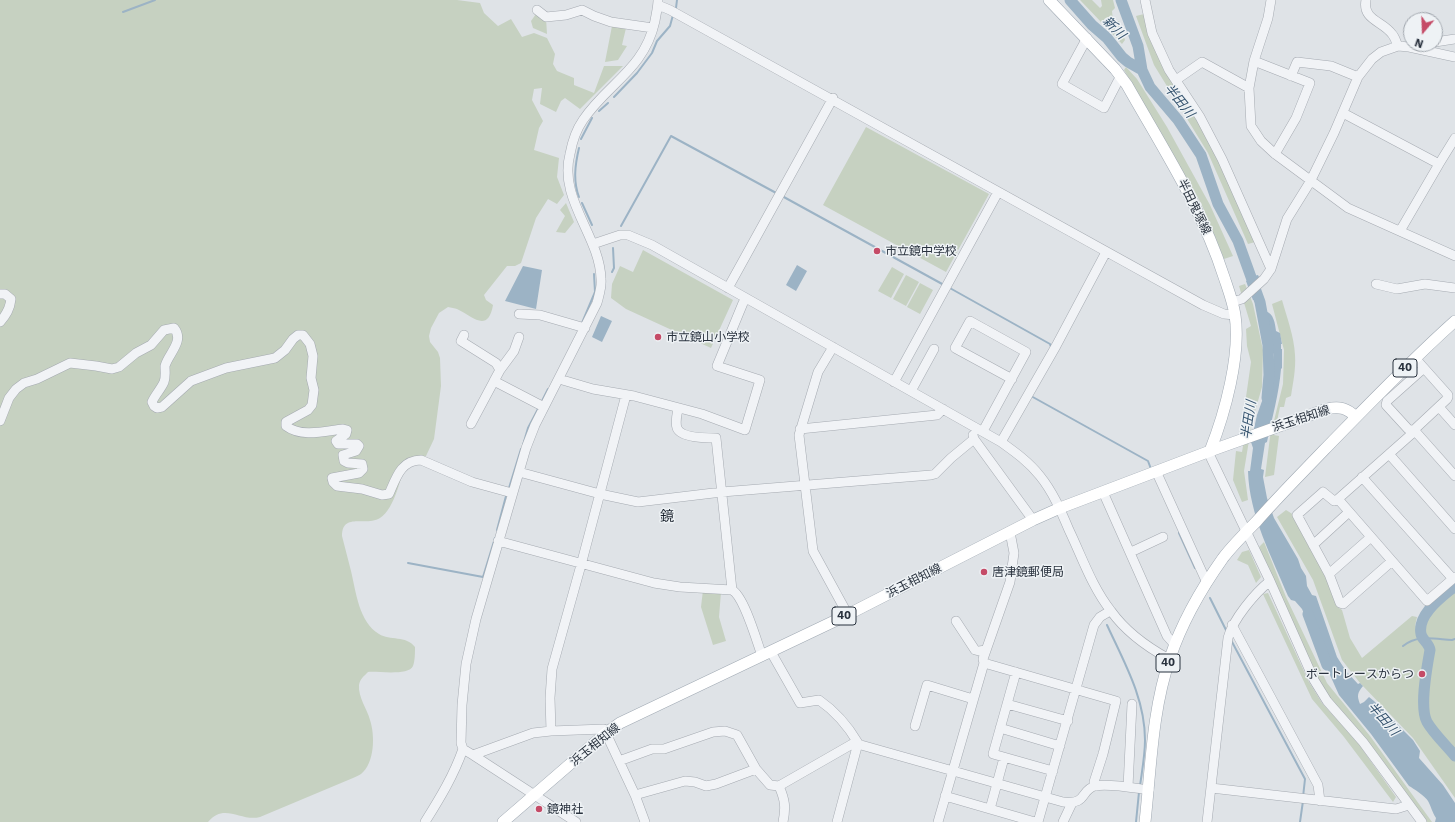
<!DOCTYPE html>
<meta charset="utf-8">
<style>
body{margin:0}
#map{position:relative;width:1455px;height:822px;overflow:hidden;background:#dfe3e7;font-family:"Work Sans",sans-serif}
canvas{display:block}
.north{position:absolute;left:1403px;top:12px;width:40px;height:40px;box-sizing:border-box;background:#eef2f5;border:1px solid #9fa5ac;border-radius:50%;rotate:199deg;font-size:11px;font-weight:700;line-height:16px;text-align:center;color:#29323e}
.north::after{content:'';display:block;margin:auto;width:14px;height:18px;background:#c54b67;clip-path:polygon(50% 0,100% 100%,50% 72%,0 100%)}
</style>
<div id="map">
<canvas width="1455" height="822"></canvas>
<div class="north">N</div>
</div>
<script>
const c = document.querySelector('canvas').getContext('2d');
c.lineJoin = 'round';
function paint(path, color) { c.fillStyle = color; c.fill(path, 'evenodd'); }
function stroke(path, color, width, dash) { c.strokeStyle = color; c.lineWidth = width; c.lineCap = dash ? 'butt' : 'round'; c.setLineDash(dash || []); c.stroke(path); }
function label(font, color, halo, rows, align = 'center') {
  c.font = font + ' "Work Sans","Noto Sans JP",sans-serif'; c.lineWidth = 3; c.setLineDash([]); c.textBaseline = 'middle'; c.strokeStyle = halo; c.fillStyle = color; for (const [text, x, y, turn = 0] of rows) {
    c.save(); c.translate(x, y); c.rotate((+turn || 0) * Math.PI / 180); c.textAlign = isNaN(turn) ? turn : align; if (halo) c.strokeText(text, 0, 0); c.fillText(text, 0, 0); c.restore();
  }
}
paint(new Path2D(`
 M0,0h457l23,3 4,10 14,13 13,-7 11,18 12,-4 13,5 8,16 -2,10 4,7 17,7v7l20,8 10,-27h19l-43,43 -15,-11 -4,3 -5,11 -16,-8 2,-16 -8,1 -2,11 11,21 -4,7 -5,22 25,8 -2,19 7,18 -7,9 -9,-5 -12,19 -15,45 -6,3h-8l-23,29 2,5 7,5c-5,29 -21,11 -36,4 -2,-1 -6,-1 -9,-2l-9,6 -8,15 -2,8 1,6 8,10 2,6 1,28 -7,53 -8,17 -19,4c-6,15 -12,49 -27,58 -14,9 -38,-6 -38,18 3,12 6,23 9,35 5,21 8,51 28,63 11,7 27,1 36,13 0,6 0,14 -2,19 -4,10 -35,5 -45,6 -4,4 -8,7 -9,13 -1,12 8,24 11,35 5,15 5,43 -9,54 -2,1 -5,3 -8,4l-93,39c-19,5 -36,-15 -52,5h-208z
 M1080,0h12l8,8 2,-2 -1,-6h12l2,8 -3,3 1,10h6l6,19 -3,4z
 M536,14l10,4 1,16 -14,-6 -2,-7z
 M1144,14l75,143 36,85 -7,2 -40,-91 -54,-88 -18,-49z
 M612,26l14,2 -4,17 5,1 -9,14 -13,2z
 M1126,67l11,12 30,48 43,78 23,51 -9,3 -23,-56 -77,-133z
 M866,127l123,67 -43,78 -123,-67z
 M566,203l8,19 -9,11 -9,-1 9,-16 -5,-6z
 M643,250l90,50 -22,48 -85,-39 -15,-11 1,-14 8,-18 13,6z
 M892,267l12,7 -13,24 -13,-7z
 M906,275l13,7 -13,24 -13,-7z
 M920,283l13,7 -13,24 -13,-7z
 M1245,284l8,20 10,46 -1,37 -10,35 -8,49 4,29 -6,2 -9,-22 3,-29 6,1 7,-41h-5l7,-49 -4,-16 -1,-17 5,-3 -12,-40z
 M1282,300c5,18 12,36 13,55 1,14 -2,28 -4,41l-5,2 -2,9h-4l-6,28 5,1 -5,39 -9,2 5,-40 13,-53 1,-34 -12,-46z
 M1286,510l8,5 33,60 12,33 3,2 8,28 12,20 50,-42 5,1 -2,9 40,-35v207l-42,-60 -53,-55 -18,-23 -29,-80 -36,-63z
 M1264,542l22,55 41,86 43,53 62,86h-7l-93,-121 -15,-25 -58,-129z
 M1249,550l12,27 -5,6 -8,-18 -11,-5 5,-8z
 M703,590l18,2 -2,25 7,24 -13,4 -12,-38z
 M1268,593l41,89 13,21 36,40 38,54 -3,5 -49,-65 -32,-38 -49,-105z`), '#c6d1c1');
paint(new Path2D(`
 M797,265l10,6 -11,20 -10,-6z
 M523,266l19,4 -6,39 -31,-8z
 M1258,275l1,2 -2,14 8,15 -1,1 1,4c9,2 10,13 11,20l4,2 2,11h-1v5h1v19l-1,1c-2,25 -9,49 -14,73l-2,1 -4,26 3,1 -1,7 4,21 7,20 24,41 3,9 5,8 1,10 5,9 4,1 21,61 9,14 12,13 2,-1 3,3c-6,7 -6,10 -3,18l4,-2 5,-5 5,4 39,39 7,11 -1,7 24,27 12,18v19h-20l1,-4c-4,-6 -5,-12 -8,-17 -2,-4 -15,-13 -19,-15l-38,-52 -32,-39 -14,-31 -4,-25 -4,-8 -11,-13 -4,-9 -7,-8 -4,-1 -3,-4c-16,-39 -39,-81 -40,-125h2l3,-23 -2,-6 6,-27 14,-39 3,-21 -9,-20 -4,-22 -2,-2 4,-3 -7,-8h-3l-7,-19 8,-5z
 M601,316l11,5 -10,21 -10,-5z`), '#9cb3c5');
stroke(new Path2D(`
 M676,8l1,-8
 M123,12l32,-12
 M614,97l23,-24 15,-20 5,-12 13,-15 3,-11
 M599,111l9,-8
 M581,139l11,-21
 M579,148c-4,17 -6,33 0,49
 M782,196l162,89
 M582,203l10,22
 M621,226l50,-90 107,58
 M612,272l2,-4 -1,-20
 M948,287l102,57 1,3
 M582,323l13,-31 -1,-18
 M1031,396l117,65 3,8
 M542,401l6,-12
 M523,445l5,-17 10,-19
 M509,488l12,-39
 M497,530l9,-34
 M1179,533l16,35
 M408,563l75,14 12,-39
 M1210,598l17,34
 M1107,625c17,37 38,73 38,115 0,15 -3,31 -5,46
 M1231,640l74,139 -2,18
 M1403,646c14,-12 32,-7 49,-6l3,-1
 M1136,822l3,-30
 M1300,822l3,-21`), '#9cb3c5', 2);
stroke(new Path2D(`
 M1070,0l22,25 15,13 15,19 6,5 14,8
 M1121,0l17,46 4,24 8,17 28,33 23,35 17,49 20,37 22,61 8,43 1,30 -2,23
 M1455,586c-13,11 -38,28 -34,48 1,6 8,9 9,16 -3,17 -11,57 -3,72 7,12 19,23 28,34
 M1308,614l19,51`), '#9cb3c5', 11);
const minor = new Path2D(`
 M1145,0l7,33 17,37 31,47 22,42 49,110
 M1271,0l-3,18 -14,43 -5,27 2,38 10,15 14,13 73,54 107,48
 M1366,0c-4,20 17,21 26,34 3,3 4,8 6,12
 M658,5l12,5c178,97 355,197 533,295l21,9 11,1
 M537,10l9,7 20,-2 16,-5 12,6 17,6 42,6
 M1087,38l-25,46 42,24 14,-27 4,-3
 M1435,42l20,-3
 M1254,61l56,22 -14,35 -21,36
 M1291,76l6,-14 34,4 27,11
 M1176,80l26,-18 47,26
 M1343,113l96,51
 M1400,231l39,-67 16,-26
 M593,244l27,-9h8l24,10 349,197c14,10 28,20 39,34 13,16 21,35 29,54 13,27 23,57 42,81 15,21 36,36 58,48
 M1376,284l21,5 28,-5 30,4
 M728,288l105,-190
 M0,294h5l6,5c-1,10 -5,16 -11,23
 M1232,302l10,-3 22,-20 7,-10 16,-50 23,-37 24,-49 24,-56 14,-18 9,-7 17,-6 11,1 46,10
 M519,314l21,1 45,13
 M464,335l-3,6 35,22 4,7 -6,11 50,26
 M833,347l-15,25 -19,63 14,116 35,64
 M1424,368l-37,33 -1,4 22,24 7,2 40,45
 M500,370l14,-19 5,-14
 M559,379l34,10 41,7 68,18 43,16 15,-50 -43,-14 26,-63 3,-5
 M894,382l104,-190
 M911,391l23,-42
 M1439,407l16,18
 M678,409c-1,5 -3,13 -1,19 4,10 30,10 39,10l16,152
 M0,421l9,-23 7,-9 8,-6 13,-4 33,-16 26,3 16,3 7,-2 17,-14 15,-8 13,-15 10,-2c11,13 -6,26 -9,38 0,6 1,11 -1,16 -3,7 -9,13 -12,20l2,4 3,2 5,-1 29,-26 35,-13 49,-10 10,-8 8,-11 5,-4h5l7,9 3,12 -2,22 3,12 -2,15 -4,5 -22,12v4c16,12 39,5 57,3l4,1 -1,4 -10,7 2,3h19l2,2 -3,5 -13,4 1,6 4,2 14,1 1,5 -4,4 -27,5 1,4 4,4 25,3 20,6 7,-1c7,-16 12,-34 32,-34l51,22 40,11
 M471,424l23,-43
 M800,429l137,-14 6,-6
 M983,431l43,-79 -56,-31 -15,27 57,31
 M973,435l1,4 59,81
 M1001,442l55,-96 50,-94
 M1210,451v5l60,125 44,99 13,21 36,41 59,80
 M1389,454l66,75
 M1156,471l51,112
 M519,472l81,22 38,8 84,-10 209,-17 4,-1 16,-16 23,-19
 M1362,477l91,102
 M1103,492l64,144 8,9
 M1338,499l89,102 28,-24
 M498,541l156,42 26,4 52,3c12,6 25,52 30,66
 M1313,545l36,-33
 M1131,552l32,-15
 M1392,561l-49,43 -3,-1 -11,-29 -32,-59 26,-23 11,9 4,-2 77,-68 1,-3 31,-29 1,-2v-2l-33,-37
 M1329,574l42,-37
 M956,621l19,29 4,1 7,-1
 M1232,625l86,160 2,16
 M771,652l29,51 19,-3c16,11 29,26 39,43l-21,79
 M984,663l132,38 -13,53 -9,28 1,4
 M1016,672l-23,82 60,17
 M1007,704l61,17
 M915,726l12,-41 46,14
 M1000,728l60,18
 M551,731l-1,-33 2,-29 29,-104 45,-170
 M473,755l60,-22 18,-2 53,-2 31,66 10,27
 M619,761l33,-12h12l49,-17 12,-1 12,4 19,34 14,16 9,1 75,-43 209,59c25,3 17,-12 32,-16 13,-3 39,2 54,4
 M779,786c6,14 7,21 4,36
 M1128,787l4,-83
 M1211,788l185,21 13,-4
 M635,795l50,-14 10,1 11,4 10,-2 40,-15
 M945,796l90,26
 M990,809l14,-51
 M425,822c15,-24 29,-47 38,-73
 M576,822l-103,-67 -10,-6 -2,-6 1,-38 4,-41 10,-45 50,-171 9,-23 62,-122c2,-8 5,-16 4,-24 -1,-43 -43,-80 -31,-125 2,-11 6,-24 13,-34 25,-37 61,-50 72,-99 1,-7 3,-14 3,-21
 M938,822l46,-159 -1,-4 27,-77 4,-29 -4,-21
 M1038,822l56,-197 6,-8 10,-6
 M1063,822l9,-19
 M1207,822l21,-184c5,-19 27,-45 42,-57`);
const major = new Path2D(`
 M1049,0l66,69 12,16c35,62 75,123 97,192 4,12 9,25 11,38 6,40 -10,98 -25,136
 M503,822l103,-89 14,-10 223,-106 190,-97 27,-12 150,-57 117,-42c12,-3 20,-1 29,8
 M1145,822c6,-54 7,-112 25,-164 12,-36 31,-69 53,-100 10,-13 22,-25 33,-36 22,-25 45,-48 68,-72 43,-44 85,-88 131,-129`);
stroke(minor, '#a5aab1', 10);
stroke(major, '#9fa8b2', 12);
stroke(minor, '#f1f3f6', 9);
stroke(major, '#fff', 11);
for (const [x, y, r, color] of [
 [877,251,4,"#c54b67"],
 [658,337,4,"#c54b67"],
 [984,572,4,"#c54b67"],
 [1422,674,4,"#c54b67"],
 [539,809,4,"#c54b67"]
]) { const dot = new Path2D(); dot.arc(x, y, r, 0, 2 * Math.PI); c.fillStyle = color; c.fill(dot); stroke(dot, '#eef2f5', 1.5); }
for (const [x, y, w] of [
 [1405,368,24],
 [844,616,24],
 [1168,663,24]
]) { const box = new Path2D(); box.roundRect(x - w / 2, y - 9, w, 18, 3); c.fillStyle = '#eef2f5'; c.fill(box); stroke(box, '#29323e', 1); }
label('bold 11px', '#29323e', null, [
 ["40",1405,368],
 ["40",844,616],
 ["40",1168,663]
]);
label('12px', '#29323e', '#eef2f5', [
 ["半田鬼塚線",1194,207,64],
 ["浜玉相知線",1301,419,-18],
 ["浜玉相知線",914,581,-27],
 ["浜玉相知線",595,745,-39]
]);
label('12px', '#29323e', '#eef2f5', [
 ["市立鏡中学校",885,251],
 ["市立鏡山小学校",666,337],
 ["唐津鏡郵便局",992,572],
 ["ボートレースからつ",1414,674,"right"],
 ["鏡神社",547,809]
], 'left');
label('italic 13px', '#36546f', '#eef2f5', [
 ["新川",1114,28,45],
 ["半田川",1179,101,51],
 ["半田川",1249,420,-82],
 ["半田川",1383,719,49]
]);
label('14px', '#1b232e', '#eef2f5', [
 ["鏡",667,517]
]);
</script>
